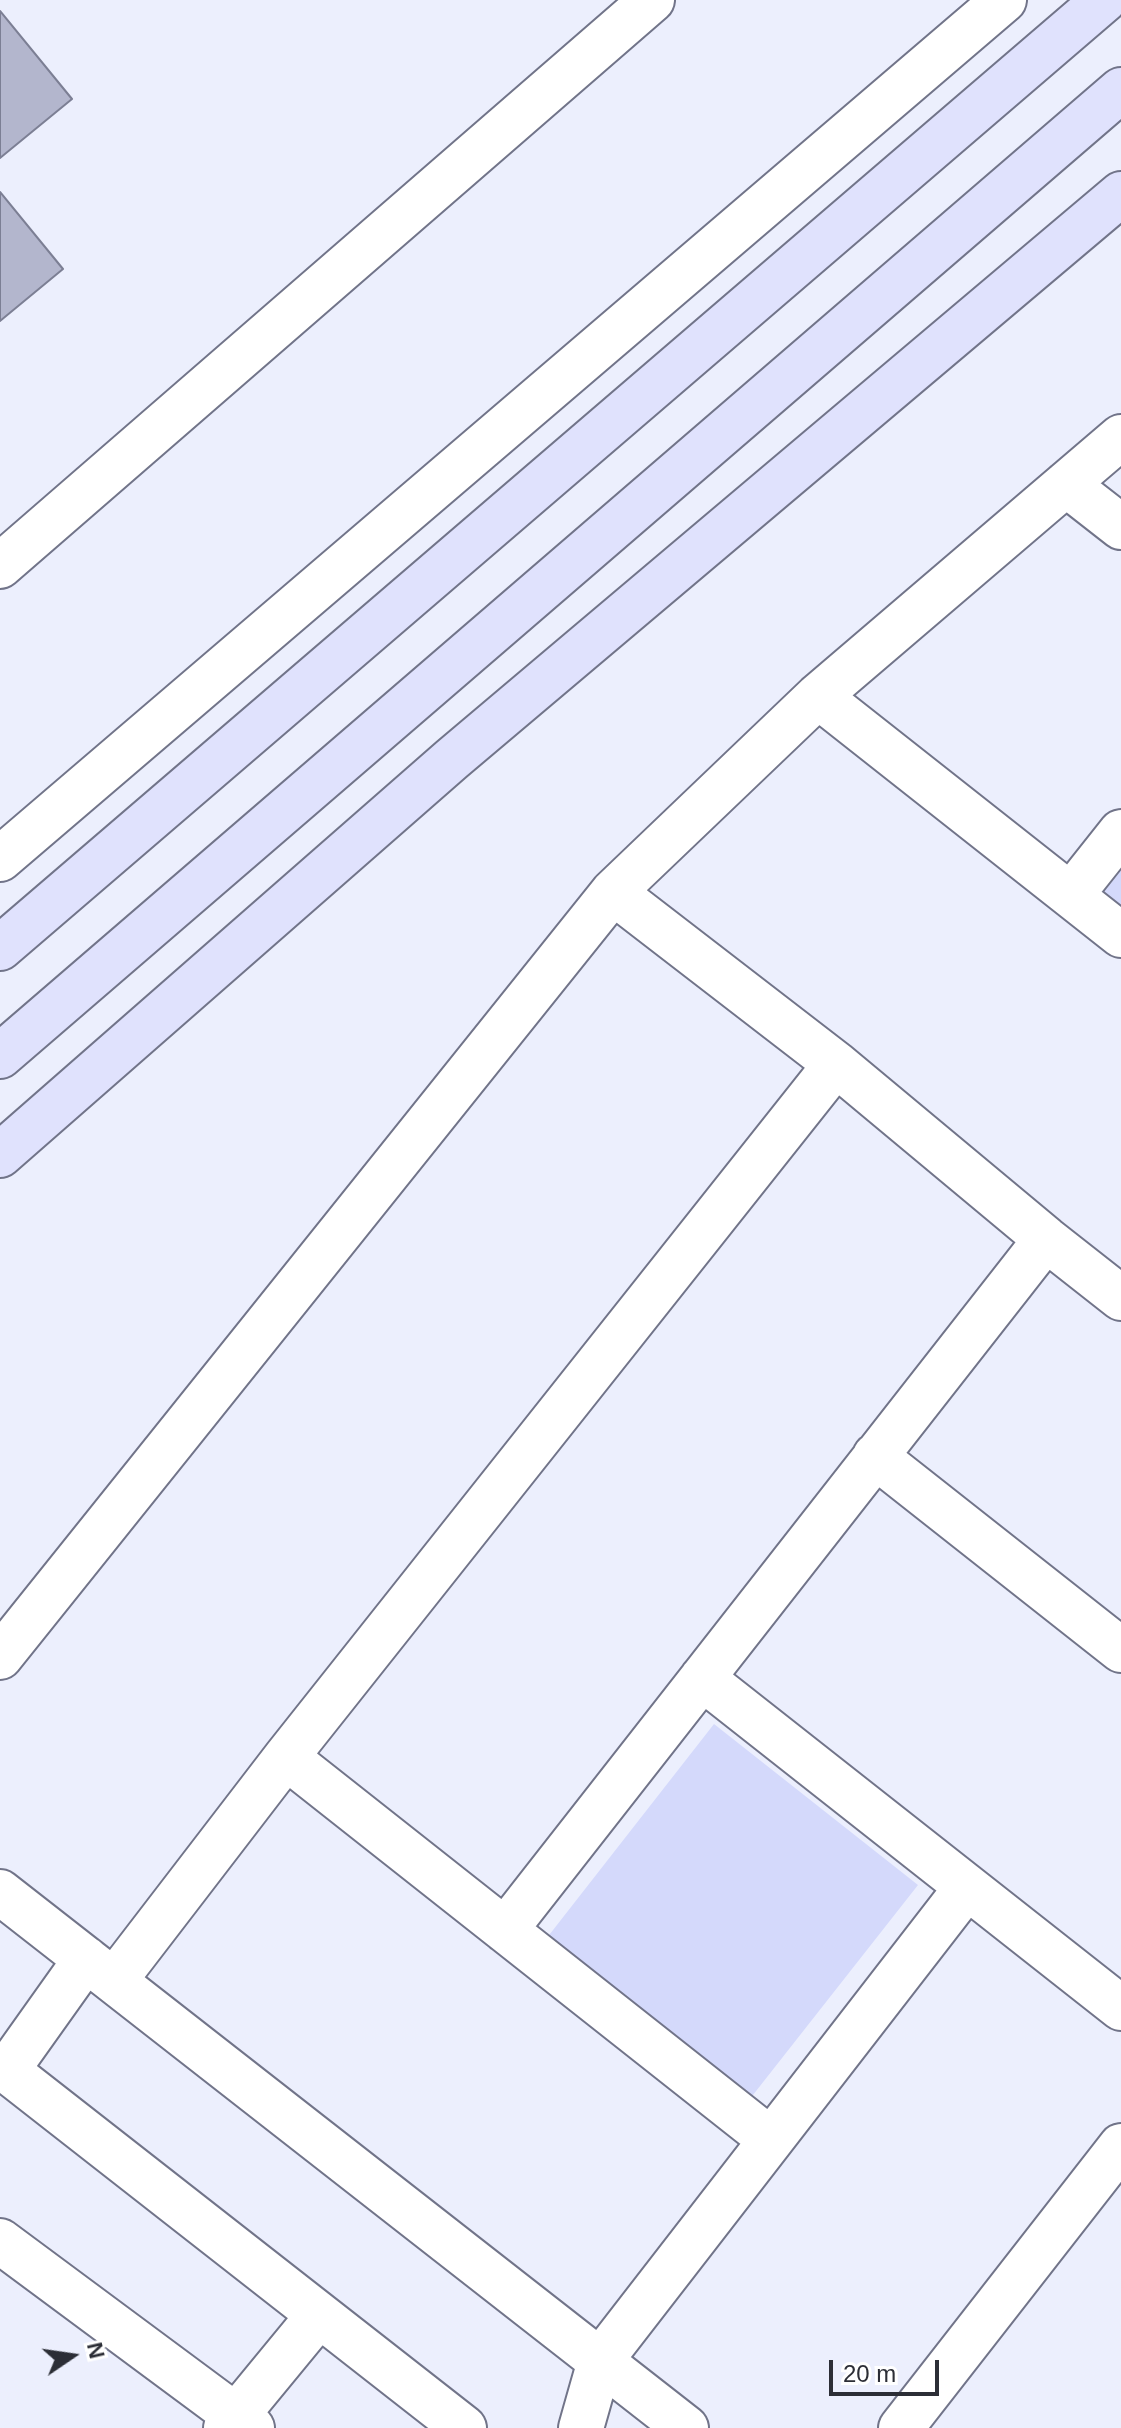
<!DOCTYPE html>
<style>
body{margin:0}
#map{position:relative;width:1121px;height:2428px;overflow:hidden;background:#eceffd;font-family:Helvetica,sans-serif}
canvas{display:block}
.north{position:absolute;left:32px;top:2316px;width:80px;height:80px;-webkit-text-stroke:6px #fff;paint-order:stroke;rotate:77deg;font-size:22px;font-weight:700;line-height:32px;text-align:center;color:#2c2e36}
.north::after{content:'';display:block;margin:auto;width:28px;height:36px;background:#2c2e36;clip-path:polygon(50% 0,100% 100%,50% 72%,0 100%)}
.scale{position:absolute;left:829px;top:2360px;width:110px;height:36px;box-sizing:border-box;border:4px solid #2c2e36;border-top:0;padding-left:10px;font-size:24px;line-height:28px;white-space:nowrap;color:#2c2e36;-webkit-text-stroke:6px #fff;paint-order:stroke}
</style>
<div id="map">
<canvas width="1121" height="2428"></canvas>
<div class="north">N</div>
<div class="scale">20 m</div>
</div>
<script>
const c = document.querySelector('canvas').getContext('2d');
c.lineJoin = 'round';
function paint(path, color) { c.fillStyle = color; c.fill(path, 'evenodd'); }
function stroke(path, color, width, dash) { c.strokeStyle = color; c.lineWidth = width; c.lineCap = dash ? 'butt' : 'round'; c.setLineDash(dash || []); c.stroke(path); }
paint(new Path2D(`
 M1121,870v46l-22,-18z
 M714,1724l204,161 -169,215 -203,-161z`), '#d4d9fb');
const building = new Path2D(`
 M0,11l72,88 -72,59z
 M0,192l63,77 -63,52z`);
paint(building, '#b3b6cd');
stroke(building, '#7c7f94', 2);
const street = new Path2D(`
 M1066,484l55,43
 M0,566l652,-566
 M818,696l303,239
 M0,859l1004,-859
 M613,892l223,172 210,175 75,59
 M1071,895l50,-63
 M875,1456l246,194
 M0,1657l613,-765 205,-196 303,-259
 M702,1678l419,330
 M286,1757l485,383
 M0,1892l686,536
 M505,1930l541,-691
 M114,1981l172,-224 550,-693
 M0,2065l464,363
 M7,2070l79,-111
 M0,2241l252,187
 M226,2428l93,-113
 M581,2428l19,-67 367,-474
 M901,2428l220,-282`);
const secondary = new Path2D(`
 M0,948l1104,-948
 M0,1056l1121,-966
 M0,1155l452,-396 669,-565`);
stroke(street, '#717489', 48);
stroke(secondary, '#717489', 48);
stroke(street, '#fff', 44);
stroke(secondary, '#e0e2fd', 44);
</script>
